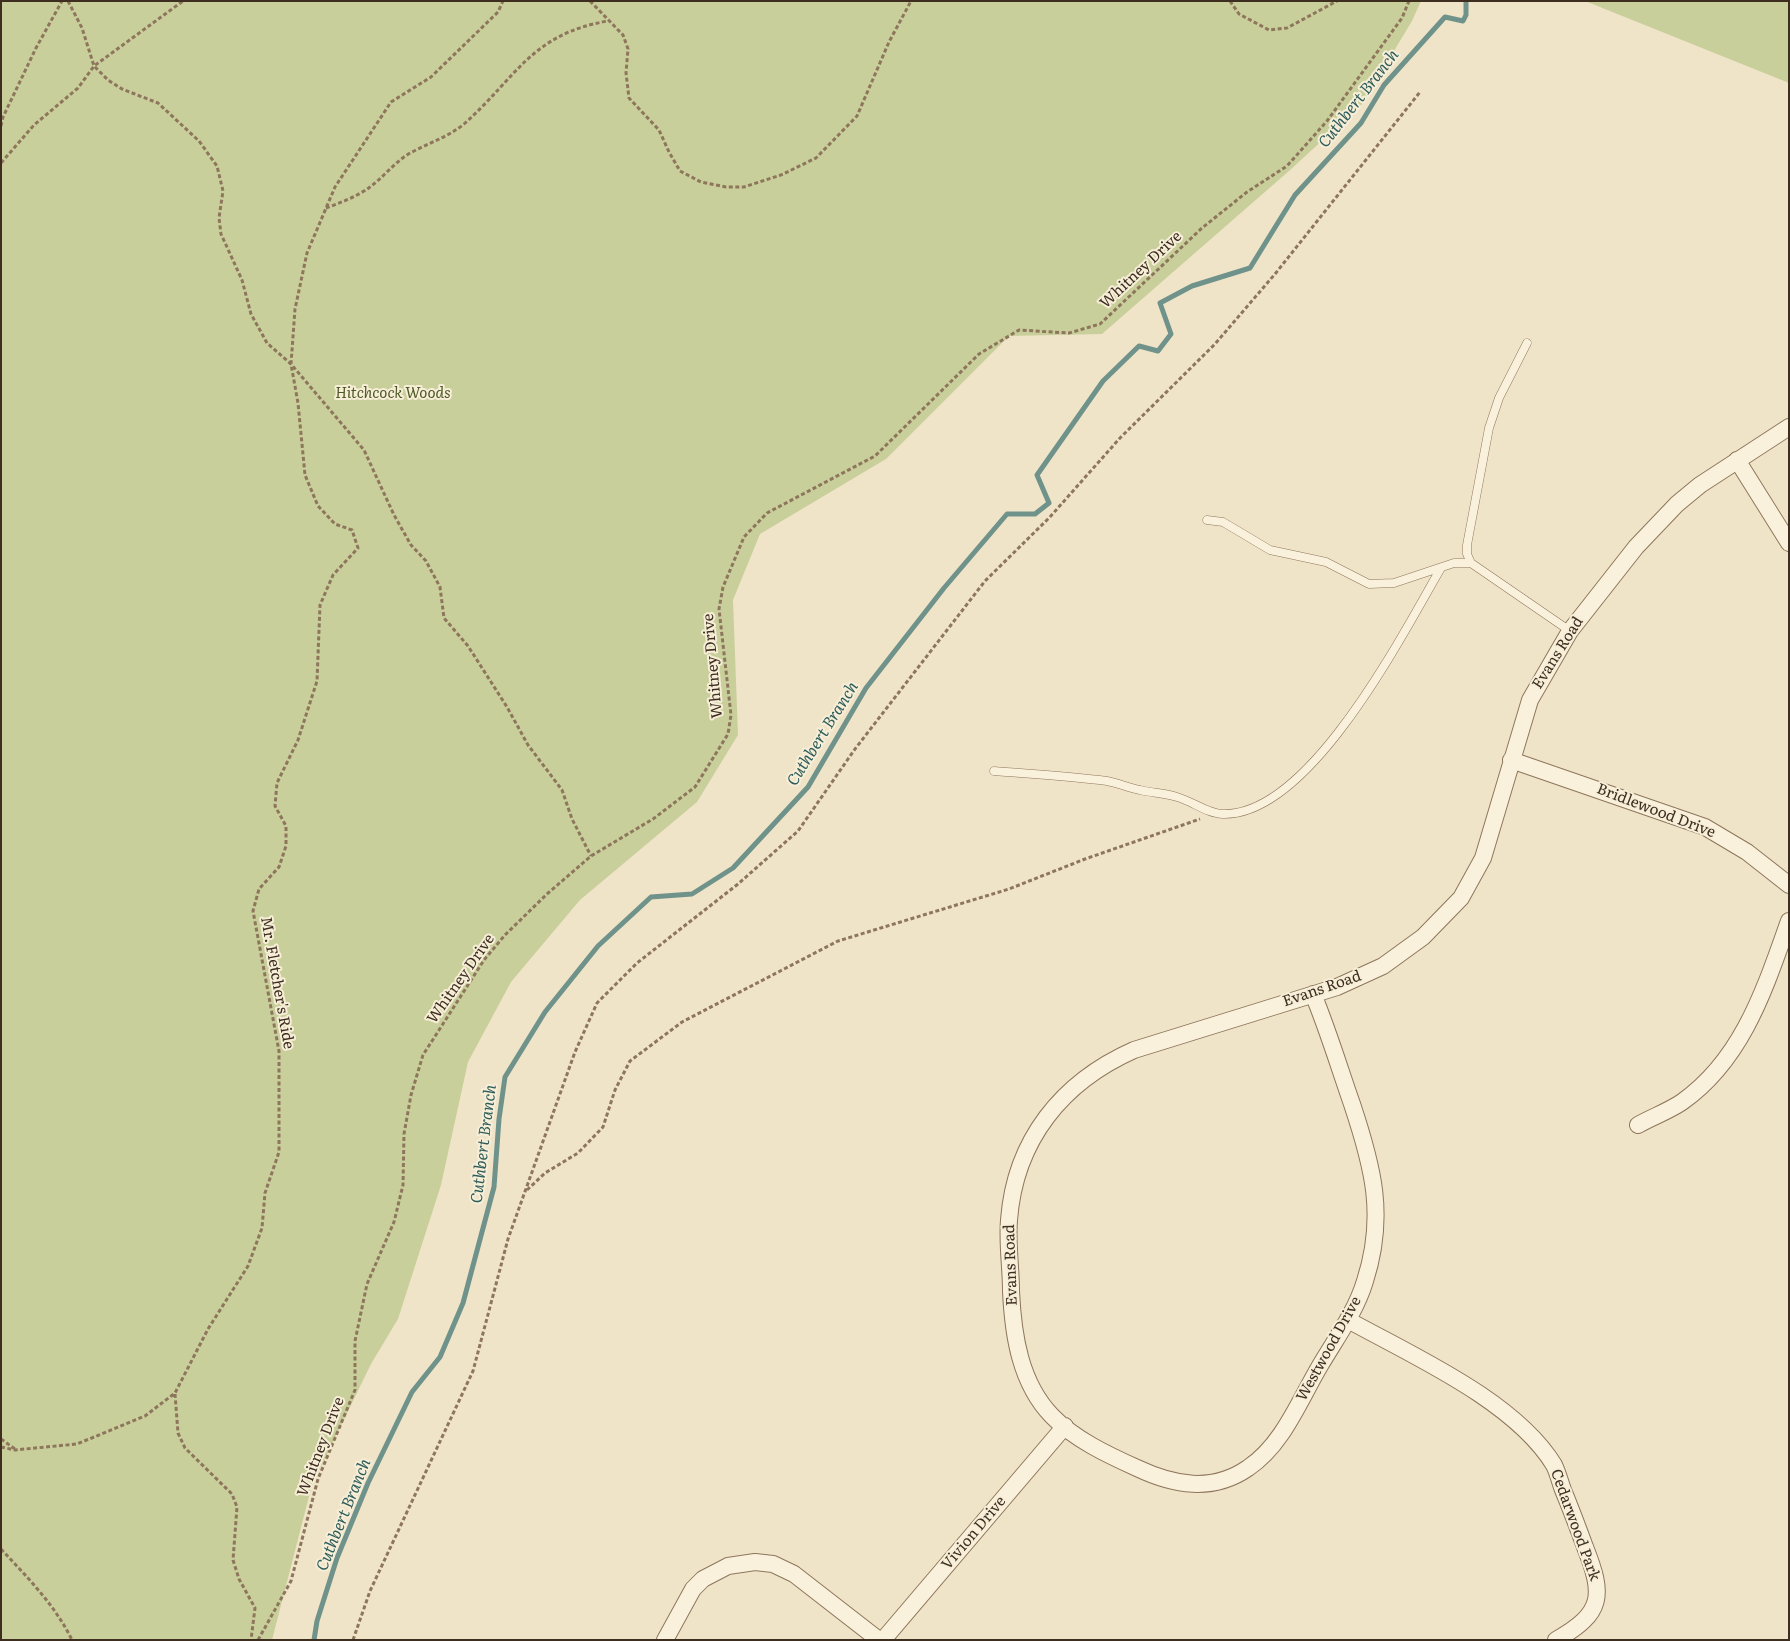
<!DOCTYPE html>
<style>
body{margin:0}
#map{position:relative;width:1790px;height:1641px;overflow:hidden;background:#f0e4c8;font-family:Literata,serif}
canvas{display:block}
.frame{position:absolute;inset:0;border:2px solid #3d2e20;pointer-events:none}
</style>
<div id="map">
<canvas width="1790" height="1641"></canvas>
<div class="frame"></div>
</div>
<script>
const c = document.querySelector('canvas').getContext('2d');
c.lineJoin = 'round';
function paint(path, color) { c.fillStyle = color; c.fill(path, 'evenodd'); }
function stroke(path, color, width, dash) { c.strokeStyle = color; c.lineWidth = width; c.lineCap = dash ? 'butt' : 'round'; c.setLineDash(dash || []); c.stroke(path); }
function label(font, color, halo, rows, align = 'center') {
  c.font = font + ' Literata,serif'; c.lineWidth = 4; c.setLineDash([]); c.textBaseline = 'middle'; c.strokeStyle = halo; c.fillStyle = color; for (const [text, x, y, turn = 0] of rows) {
    c.save(); c.translate(x, y); c.rotate((+turn || 0) * Math.PI / 180); c.textAlign = isNaN(turn) ? turn : align; if (halo) c.strokeText(text, 0, 0); c.fillText(text, 0, 0); c.restore();
  }
}
paint(new Path2D(`
 M1,1h1420l-9,20 -50,83 -73,67 -187,163 -93,2 -123,123 -126,75 -27,66 5,135 -41,67 -117,98 -69,82 -43,80 -27,123 -43,134 -27,45 -59,121 -40,155h-271z
 M1585,1h204v82z`), '#c9cf9b');
stroke(new Path2D(`
 M314,1640l3,-19 20,-63 31,-75 44,-91 28,-35 23,-54 31,-116 5,-68 6,-42 40,-65 53,-66 53,-49 41,-3 41,-26 75,-81 58,-99 78,-100 63,-74h28l14,-11 -12,-28 66,-94 36,-35 19,5 13,-17 -11,-31 32,-17 58,-18 45,-73 66,-72 23,-38 61,-68 18,4 3,-6v-14`), '#6f938a', 5);
const lane = new Path2D(`
 M1207,520l16,2 47,28 56,12 43,22 25,-1 60,-20h17l99,68
 M1471,563l-4,-9v-9l22,-117 10,-30 28,-55
 M994,771c37,3 75,5 113,10 11,2 22,7 33,9 12,3 25,3 37,7 15,4 31,17 46,17 87,2 179,-179 218,-246`);
const street = new Path2D(`
 M1737,460l52,83
 M1511,760l194,67 42,25 42,33
 M1313,994c15,36 26,73 39,110 21,63 34,112 13,177 -9,30 -28,56 -44,83 -21,35 -38,81 -73,104 -36,25 -75,17 -111,0 -29,-13 -63,-29 -85,-52 -32,-33 -39,-81 -41,-125 0,-24 -4,-47 -2,-71 6,-80 53,-138 125,-170l203,-63 46,-21 40,-29 38,-39 22,-40 47,-158 40,-69 66,-84 41,-43 23,-19 89,-58
 M1638,1125c14,-8 31,-14 44,-23 61,-43 83,-114 107,-181
 M1348,1320c65,36 167,81 206,145 4,8 6,17 9,25 8,19 15,38 22,57 19,48 19,66 -29,93
 M665,1640l28,-51 10,-10 25,-13 27,-4 18,2 21,10 85,66
 M883,1640l182,-214`);
stroke(lane, '#8d765c', 9);
stroke(street, '#8d765c', 18);
stroke(new Path2D(`
 M68,1l14,27 12,38 14,14 14,9 36,14 41,38 18,25 6,25 -4,27 2,16 21,46 9,34 16,29 24,21 73,86 30,65 17,30 15,16 14,26 4,31 24,28 39,61 21,38 34,45 10,29 19,37
 M590,1l33,34 5,14 -2,24 3,25 30,32 10,22 11,19 21,11 25,5h18l37,-12 35,-17 41,-42 32,-74 22,-41
 M1230,1l9,13 30,16 18,-2 50,-27
 M1,126l2,-9 33,-69 26,-47
 M1,163l33,-38 44,-37 16,-22 89,-65
 M326,208c14,-5 32,-12 44,-21 15,-11 27,-28 44,-36 17,-9 34,-14 50,-27 53,-47 67,-90 144,-103
 M527,1190l18,-17 33,-20 25,-26 12,-37 15,-29 52,-39 156,-81 171,-52 76,-30 115,-40
 M175,1394l3,39 7,15 47,46 5,13 -4,53 6,19 16,29 -4,32
 M1,1439l14,10
 M1,1447l14,3 62,-6 68,-28 30,-23 33,-64 40,-63 14,-38 3,-35 14,-41v-101l-26,-140 6,-22 20,-22 7,-21v-20l-11,-20 2,-23 21,-43 19,-59 3,-76 13,-30 25,-27 -6,-18 -17,-6 -17,-18 -13,-31 -7,-72 -7,-39 4,-55 12,-56 28,-66 56,-85 40,-25 67,-65 5,-11
 M1,1549c26,28 54,56 71,91
 M258,1640l33,-59 27,-102 37,-89v-49l12,-57 27,-62 9,-37 1,-51 7,-39 12,-40 61,-95 21,-25 42,-41 44,-38 62,-37 42,-32 33,-53 3,-19 -12,-106 4,-22 21,-50 23,-24 108,-57 104,-102 40,-24 50,3 31,-9 102,-96 45,-36 40,-26 40,-45 75,-103 7,-17
 M353,1640l17,-49 103,-220 35,-132 67,-187 22,-49 40,-40 101,-79 60,-53 57,-82 130,-168 64,-63 71,-80 95,-94 60,-70 145,-182`), '#8d765c', 3, [4, 2.5]);
stroke(lane, '#faf1dc', 8);
stroke(street, '#faf1dc', 16);
label('15px', '#3d2e20', '#f7eed8', [
 ["Whitney Drive",1141,270,-43],
 ["Evans Road",1558,653,-58],
 ["Whitney Drive",713,666,-95],
 ["Bridlewood Drive",1656,811,21],
 ["Whitney Drive",461,979,-55],
 ["Mr. Fletcher's Ride",277,983,80],
 ["Evans Road",1322,989,-19],
 ["Evans Road",1011,1265,-92],
 ["Westwood Drive",1329,1349,-61],
 ["Whitney Drive",321,1447,-69],
 ["Cedarwood Park",1575,1525,70],
 ["Vivion Drive",974,1533,-50]
]);
label('italic 15px', '#4d5a26', '#f7eed8', [
 ["Hitchcock Woods",393,394]
]);
label('italic 16px', '#2f5d5a', '#f7eed8', [
 ["Cuthbert Branch",1359,99,-52],
 ["Cuthbert Branch",823,734,-58],
 ["Cuthbert Branch",484,1144,-83],
 ["Cuthbert Branch",344,1515,-68]
]);
</script>
